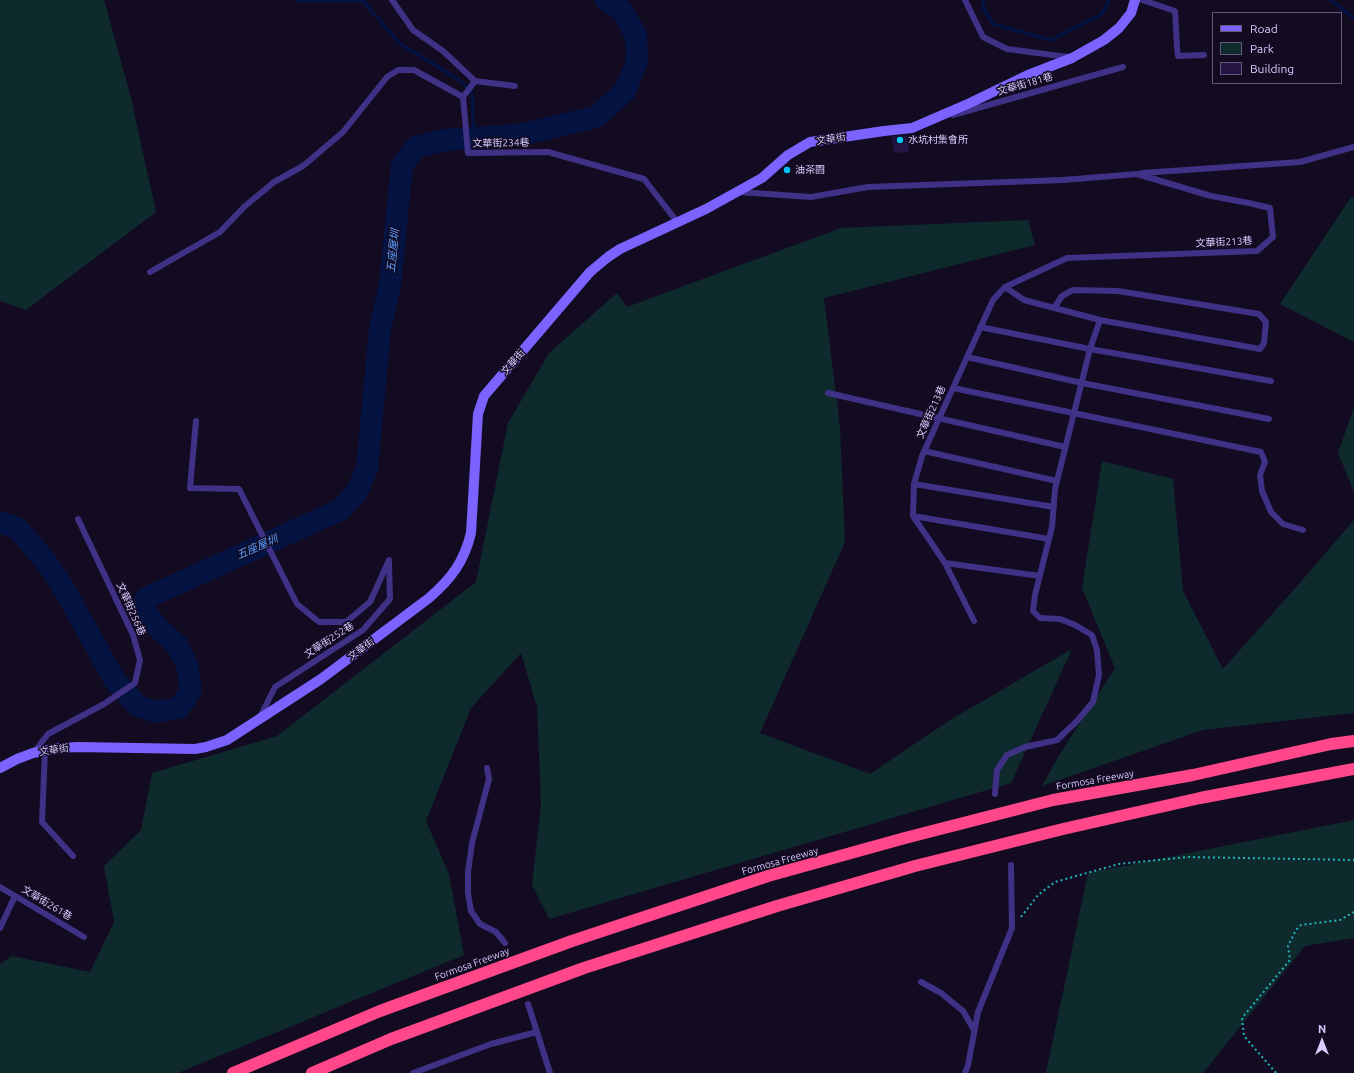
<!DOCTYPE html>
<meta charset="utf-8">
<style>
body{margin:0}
#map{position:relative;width:1354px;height:1073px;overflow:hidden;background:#120b22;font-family:Ubuntu,sans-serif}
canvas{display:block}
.legend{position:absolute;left:1212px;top:12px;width:130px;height:72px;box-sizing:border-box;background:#120b22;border:1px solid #61587a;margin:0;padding:5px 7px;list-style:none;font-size:12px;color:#d8ccff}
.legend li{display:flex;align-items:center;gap:8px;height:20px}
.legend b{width:20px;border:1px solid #61587a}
.north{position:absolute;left:1302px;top:1021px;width:40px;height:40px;-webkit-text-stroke:3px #120b22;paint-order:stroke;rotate:0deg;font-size:11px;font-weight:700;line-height:16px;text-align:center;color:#d8ccff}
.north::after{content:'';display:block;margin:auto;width:14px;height:18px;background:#d8ccff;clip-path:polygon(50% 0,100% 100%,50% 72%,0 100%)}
</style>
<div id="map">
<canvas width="1354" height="1073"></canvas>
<ul class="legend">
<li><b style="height:5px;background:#7a63ff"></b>Road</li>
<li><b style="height:11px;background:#0e2a2d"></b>Park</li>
<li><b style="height:11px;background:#251545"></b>Building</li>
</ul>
<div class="north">N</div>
</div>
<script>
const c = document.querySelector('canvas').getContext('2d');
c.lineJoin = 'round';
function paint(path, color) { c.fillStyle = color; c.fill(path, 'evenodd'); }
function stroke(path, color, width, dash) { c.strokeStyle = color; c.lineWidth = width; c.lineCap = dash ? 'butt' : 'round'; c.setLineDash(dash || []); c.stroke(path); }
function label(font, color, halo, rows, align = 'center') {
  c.font = font + ' Ubuntu,"Noto Sans TC",sans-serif'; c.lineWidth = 3; c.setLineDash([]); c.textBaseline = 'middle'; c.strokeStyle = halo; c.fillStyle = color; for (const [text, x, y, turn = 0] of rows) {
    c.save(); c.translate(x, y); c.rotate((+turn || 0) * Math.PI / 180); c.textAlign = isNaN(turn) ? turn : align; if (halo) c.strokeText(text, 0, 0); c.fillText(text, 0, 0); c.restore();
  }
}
paint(new Path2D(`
 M0,0h104l26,94 26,118 -130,98 -26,-9z
 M1351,197h3v145l-74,-38z
 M1028,220l7,25 -211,53 16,129 5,115 -85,191 110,41 80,-54 122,-71 -61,134 -462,136 -17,-34 9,-81 -4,-97 -16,-54 -50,55 -45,113 23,53 15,81 -286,118h-178v-109l12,-8 78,16 24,-50 -10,-56 37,-36 11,-57 125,-37 199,-154 32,-159 41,-70 68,-60 10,14 214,-79z
 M1354,407v85l-16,-39z
 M1102,461l71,18 10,112 40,78 75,-84 56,-65v193l-151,17 -161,56 16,-29 57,-89 -33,-80z
 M1354,820v118l-49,8 -102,127h-157l42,-200z`), '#0e2a2d');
stroke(new Path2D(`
 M297,0l7,1 49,-1 11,2 35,41 62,38 11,12 2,45
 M983,0v7l10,17 58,16 51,-26 7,-14
 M1331,0l23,18`), '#041342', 3.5);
stroke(new Path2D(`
 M0,522l17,6 27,31 18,26 53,96 23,25 19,6 22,-4 12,-18 -4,-25 -10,-20 -19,-17 -15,-19 3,-11 194,-88 17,-18 10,-24 13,-139 10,-44 12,-120 14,-18 29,-7 74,-5 77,-18 29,-26 12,-30 -1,-26 -14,-24 -16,-11`), '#041342', 22);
paint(new Path2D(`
 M907,135l2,17 -15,1 -2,-16z`), '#251545');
stroke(new Path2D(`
 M1021,917l17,-22 17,-13 64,-18 68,-7 167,3
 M1276,1073l-32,-37 -2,-18 48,-58 -2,-14 8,-16 5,-5 39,-5 14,-8`), '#22b4bd', 2, [2, 3]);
stroke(new Path2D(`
 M392,0l21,30 30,21 32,30 -12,16 5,56 80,-1 96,27 34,44
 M965,0l18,37 24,12 61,8
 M1142,0l33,11 2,37 1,8 26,-1
 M475,81l40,5
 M953,115l170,-48
 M1142,173l158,-11 54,-15
 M739,192l72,5 57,-10 195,-7 74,-6 74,22 38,7 21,5 3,29 -16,14 -190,7 -62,29 -12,13 -71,156 -8,28 -1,32 32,47 29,58
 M150,272l70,-40 24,-25 30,-25 29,-16 40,-34 44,-55 11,-7h16l49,27
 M1054,308l8,-12 11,-6 45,1 141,23 7,8 -2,21 -4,6 -160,-29
 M980,327l110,22 181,32
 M967,357l115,26 187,36
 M953,388l308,64 4,10 -5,13 2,16 9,21 12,12 20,6
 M828,393l237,54
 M196,421l-6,67 49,1 58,115 22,18h27l24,-20 19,-42 1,39 -27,31 -88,57 -15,30
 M924,451l133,30
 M914,484l140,23
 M913,516l136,23
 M945,563l95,13
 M45,750l-3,72 31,34
 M34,752l14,-18 56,-30 31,-21 5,-23 -7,-25 -55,-116
 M487,768l2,11 -17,64 -4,29v21l3,18 9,13 16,8 9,11
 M995,794l2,-24 10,-15 18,-8 32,-7 20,-19 16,-19 6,-27 -2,-25 -5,-15 -17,-10 -15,-6 -20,-1 -7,-7 2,-16 17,-68 3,-38 35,-140 10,-29 -76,-20 -19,-13
 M0,887l84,50
 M0,928l15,-32
 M921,982l20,11 22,18 11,19
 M537,1032l13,41
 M413,1073l78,-29 46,-12 -9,-28
 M965,1073l3,-8 10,-53 34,-84 -1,-63`), '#3f3186', 6);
stroke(new Path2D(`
 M0,768l17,-9 16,-6 26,-5 19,-1 117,2 11,-2 21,-7 94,-61 108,-81c22,-19 35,-36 42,-65l7,-119 6,-18 106,-124 18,-15 12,-8 86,-40 56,-31 26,-23 22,-13 74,-11 28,-3 58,-25 58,-28 44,-17 32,-18 15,-12 12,-15 4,-13`), '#7a63ff', 10);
stroke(new Path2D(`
 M233,1073l147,-62 192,-70 196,-65 137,-38 148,-38 140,-25 138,-31 23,-3
 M312,1073l79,-34 193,-71 193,-62 138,-40 148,-37 137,-31 154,-29`), '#ff4789', 12);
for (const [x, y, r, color] of [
 [900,140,4,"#00c1f7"],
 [787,170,4,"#00c1f7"]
]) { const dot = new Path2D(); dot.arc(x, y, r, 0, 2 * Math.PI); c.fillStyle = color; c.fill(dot); stroke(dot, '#120b22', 1.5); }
label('10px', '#d8ccff', '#120b22', [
 ["文華街181巷",1025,84,-16],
 ["文華街",831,139,-9],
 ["文華街234巷",501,143,-1],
 ["文華街213巷",1224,242,-3],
 ["文華街",513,362,-49],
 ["文華街213巷",931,412,-66],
 ["文華街256巷",131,609,66],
 ["文華街252巷",329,640,-33],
 ["文華街",361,649,-37],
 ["文華街",54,750,-9],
 ["Formosa Freeway",1095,780,-10],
 ["Formosa Freeway",780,861,-16],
 ["文華街261巷",47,903,31],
 ["Formosa Freeway",472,964,-20]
]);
label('10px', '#d8ccff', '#120b22', [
 ["水坑村集會所",908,140],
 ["油茶園",795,170]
], 'left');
label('italic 11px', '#5a9fff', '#120b22', [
 ["五座屋圳",393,251,-84],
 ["五座屋圳",257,547,-24]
]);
</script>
